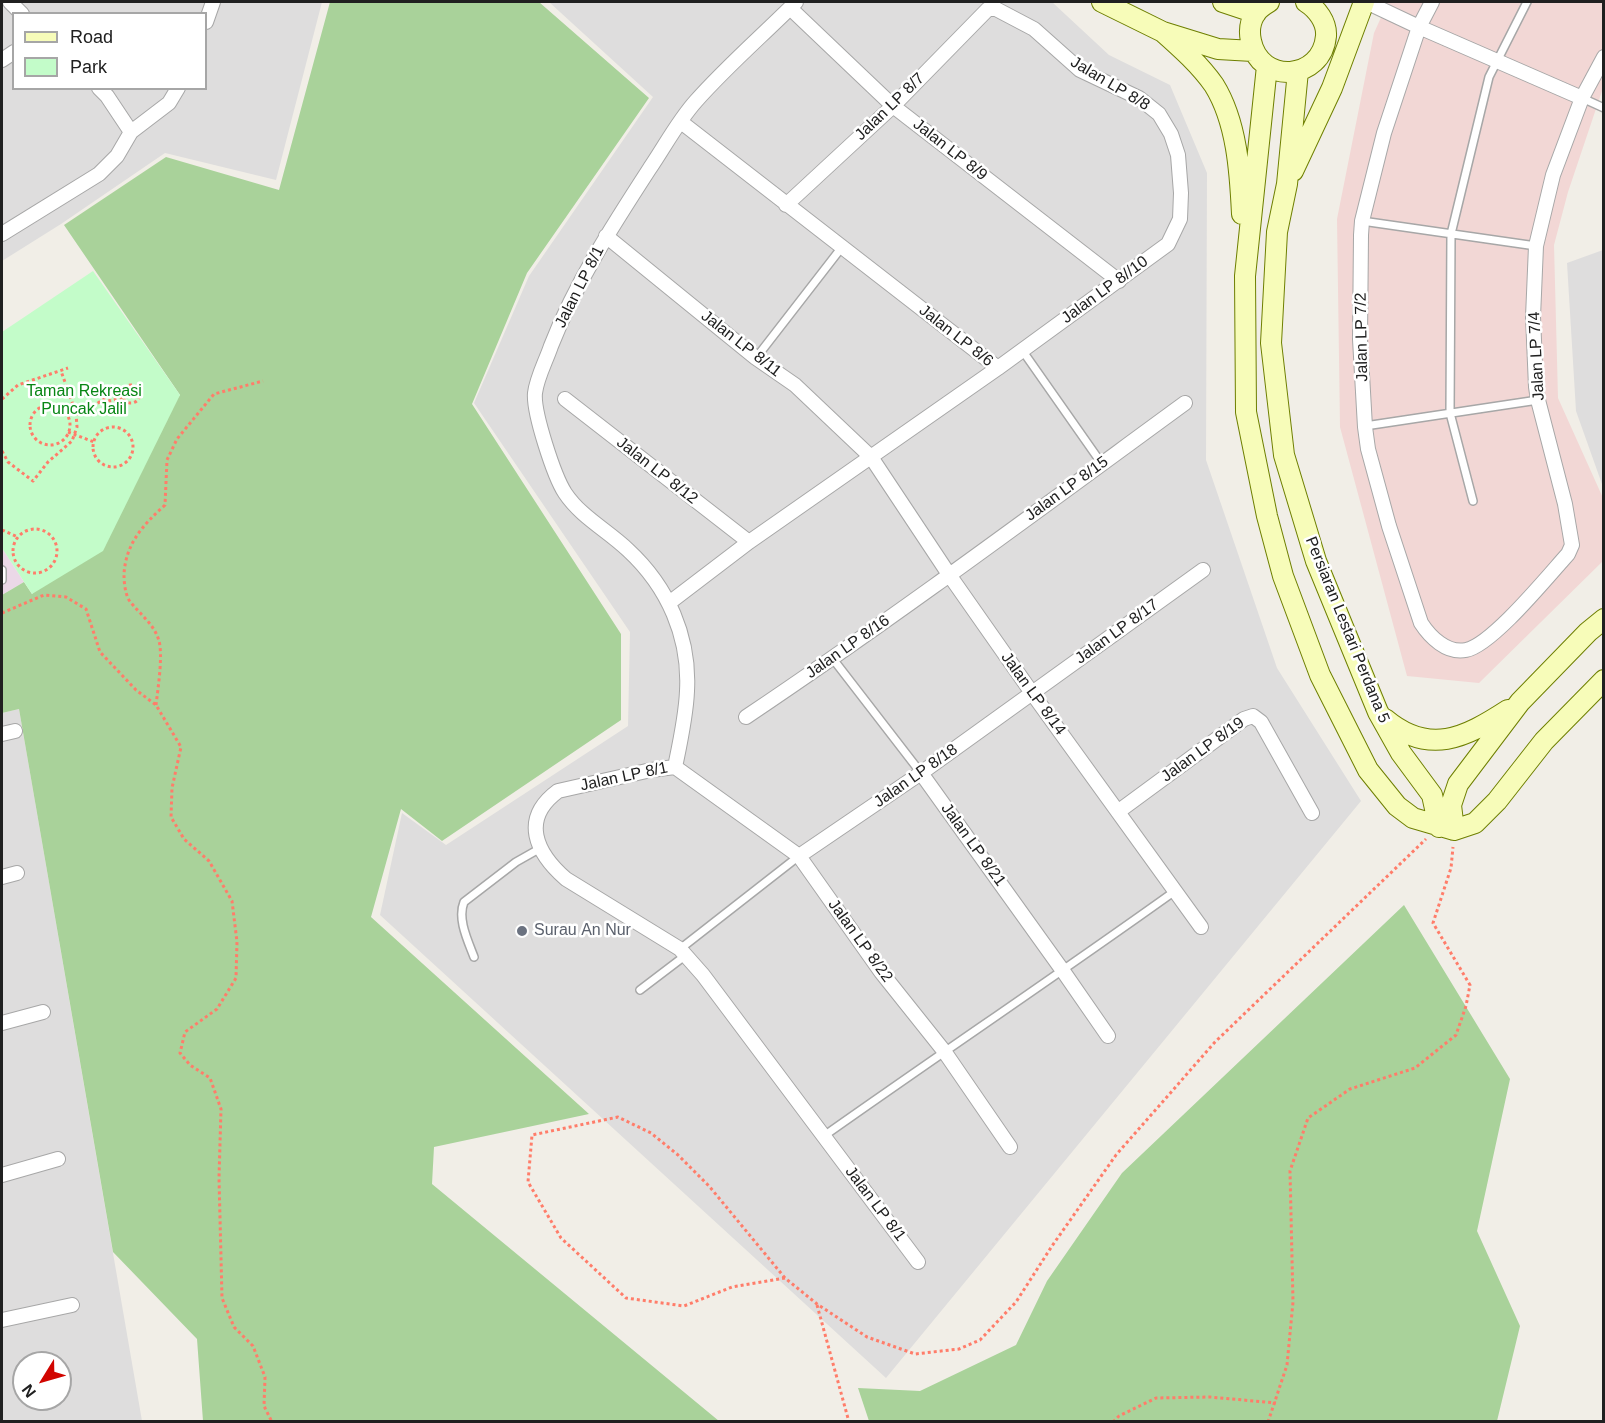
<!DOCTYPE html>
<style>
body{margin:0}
#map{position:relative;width:1605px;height:1423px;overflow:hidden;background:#f1eee7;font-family:Arial,sans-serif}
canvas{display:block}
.frame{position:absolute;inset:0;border:3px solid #202020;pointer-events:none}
.legend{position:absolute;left:12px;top:12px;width:195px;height:78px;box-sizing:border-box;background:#fff;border:2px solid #a6a6a6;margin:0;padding:8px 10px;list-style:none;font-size:18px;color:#202020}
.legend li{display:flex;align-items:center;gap:12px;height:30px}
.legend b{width:30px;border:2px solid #a6a6a6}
.north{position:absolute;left:12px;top:1351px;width:60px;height:60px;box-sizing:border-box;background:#fff;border:2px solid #a6a6a6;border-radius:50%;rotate:233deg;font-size:16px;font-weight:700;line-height:24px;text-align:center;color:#202020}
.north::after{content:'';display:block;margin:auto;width:21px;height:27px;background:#d10500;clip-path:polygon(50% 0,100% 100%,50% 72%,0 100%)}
</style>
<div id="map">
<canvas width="1605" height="1423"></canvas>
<div class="frame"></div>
<ul class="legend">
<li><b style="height:8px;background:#f7fcb9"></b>Road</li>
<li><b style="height:16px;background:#c3fcc9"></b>Park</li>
</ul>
<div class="north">N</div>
</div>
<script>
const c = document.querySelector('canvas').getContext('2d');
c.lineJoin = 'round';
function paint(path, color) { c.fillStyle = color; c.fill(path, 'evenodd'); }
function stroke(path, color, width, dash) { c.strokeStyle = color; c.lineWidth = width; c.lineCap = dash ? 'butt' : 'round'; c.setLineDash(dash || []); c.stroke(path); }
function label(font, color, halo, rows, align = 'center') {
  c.font = font + ' Arial,sans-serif'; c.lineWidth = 5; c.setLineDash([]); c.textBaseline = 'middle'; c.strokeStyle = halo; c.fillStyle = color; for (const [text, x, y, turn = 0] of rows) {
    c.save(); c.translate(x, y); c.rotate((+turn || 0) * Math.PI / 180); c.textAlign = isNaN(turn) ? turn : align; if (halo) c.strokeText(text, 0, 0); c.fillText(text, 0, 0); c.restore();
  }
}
paint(new Path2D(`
 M2,2h320l-46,178 -111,-27 -104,71 -59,37zM14,14h192v74h-192z
 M549,2h503l57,53 61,30 37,88 -1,287 71,208 84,133 -475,577 -506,-463 22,-102 44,32 182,-119 2,-94 -156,-229 55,-127 124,-179z
 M1603,250h1l-1,237 -27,-76 -9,-148z
 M19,709l123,712h-140v-708zM24,1363h36v36h-36z`), '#dedddd');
paint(new Path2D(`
 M1388,2h215v86l-35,104 -14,53 4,153 45,100v63l-124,122 -72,-7 -67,-249 -3,-208 37,-186z`), '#f2d7d5');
paint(new Path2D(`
 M2,548l22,34 -22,13z`), '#ebd8e7');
paint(new Path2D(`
 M330,2h209l110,96 -122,175 -55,131 149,230v86l-179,121 -41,-32 -30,108 218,197 -155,33 -2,37 287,237h-516l-6,-82 -84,-87 -94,-543 -17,4v-118l22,-13 8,12 148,-199 -116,-170 102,-68 113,33z
 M1404,905l106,174 -33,152 43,95 -23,95h-628l-11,-33 62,3 96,-46 31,-64 75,-108z`), '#a9d29a');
paint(new Path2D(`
 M93,271l87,124 -77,156 -71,43 -30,-46v-216z`), '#c3fcc9');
const lane = new Path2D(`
 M1582,98l22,10
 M1362,221l174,25
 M1022,350l80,114
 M756,358l86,-111
 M1365,426l173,-26
 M1473,501l-23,-88 1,-179 38,-157 38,-75
 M2,570v10
 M833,659l88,114
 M680,949l119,-93
 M474,957c-6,-16 -17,-38 -10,-55l52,-40 23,-13
 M640,990l46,-35
 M824,1136c116,-82 235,-162 351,-245`);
const street = new Path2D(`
 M10,2l12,12
 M796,2c-33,33 -69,64 -100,99 -18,20 -31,45 -46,67 -37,57 -74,114 -99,178 -5,15 -14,31 -16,47 -2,19 19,83 30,100 16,24 42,37 63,57 40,37 62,87 59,141 -1,25 -7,52 -12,76l-24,3 -93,21c-38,28 -22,62 8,88l114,70 23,26 215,287
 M1366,2l53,25 163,71
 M1432,2l-13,25 -35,106 -22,88 -1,14 -1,104 5,88 3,22 21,77 32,97c9,14 26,31 45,27 26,-5 82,-74 102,-96l4,-9 -7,-41 -27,-104 -2,-13 -3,-70 3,-71 17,-71 29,-77 22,-41
 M790,8l103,98 226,175
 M206,22l7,-20
 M2,60l12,-8
 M99,88l8,8 24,36
 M786,205l107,-99 95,-97h8l38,20 46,41 59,28 20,16 12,20 7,21 3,38 -1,26 -12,25 -170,124
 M2,234l97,-60 18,-18 14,-24 38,-29 9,-15
 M606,236l150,122 39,27 76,72 79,119 82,117 169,234
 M565,399l184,143
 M669,603l80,-61 249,-174 -317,-246
 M746,717c149,-100 294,-208 439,-314
 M2,734l13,-3
 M675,767l124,89 82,116 63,79 66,96
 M921,773l142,198 45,65
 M1119,811l125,-92 9,-3 8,6 51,91
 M799,856l122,-83 282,-203
 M2,877l15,-4
 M2,1023l41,-11
 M2,1175l56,-16
 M2,1320l70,-15`);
const secondary = new Path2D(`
 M1102,2l61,30 55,17 35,2
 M1223,2l33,11
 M1269,2c-5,3 -11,7 -14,12 -5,8 -6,18 -4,27 9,44 71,40 75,-5 1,-14 -9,-27 -20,-34
 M1163,32c18,16 37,33 51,53 23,37 26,87 28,129
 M1267,66l-22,210 1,136 21,104 16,60 37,99 48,95 29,36 16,12 41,12 21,-7 22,-22 47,-60 60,-61
 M1298,71l-11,113 -10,48 -6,111 13,112 32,106 62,151 23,41 31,42 7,32
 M1293,171l39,-83 32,-86
 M1385,719c44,37 80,19 123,-9
 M1454,830l-3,-25 7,-21 62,-82 68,-70 16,-13`);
stroke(lane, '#a7a7a7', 10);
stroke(street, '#a7a7a7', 16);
stroke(secondary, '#6e7f00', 22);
stroke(new Path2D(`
 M122 394a9 9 0 1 1 18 0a9 9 0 1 1-18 0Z
 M2,399l16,-14 50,-17
 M30 425a20 20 0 1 1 40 0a20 20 0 1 1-40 0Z
 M76,413l13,-4 15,-10 7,2 12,-4
 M93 447a20 20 0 1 1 40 0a20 20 0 1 1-40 0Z
 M68,432l26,10
 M2,451l6,11 25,19 15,-19 24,-21 5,-14 -1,-14 -15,-42
 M13 551a22 22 0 1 1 44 0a22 22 0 1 1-44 0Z
 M2,530l16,7
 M2,613l42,-18 22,2 20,12 14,43 36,38 20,15 25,42 -9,41 -1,29 13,22 25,22 23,40 5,41 -1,36 -19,31 -32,23 -5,21 10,12 20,13 11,31 -2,69 3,120 12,29 19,19 12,31 -1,29 8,16
 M156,705c2,-17 7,-49 3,-64 -5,-18 -20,-27 -30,-41 -4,-7 -5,-18 -5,-26 2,-31 19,-49 41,-69l2,-45 10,-21 37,-45 49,-13
 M785,1278l-53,9 -48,19 -58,-8 -65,-60 -33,-56 4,-47 86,-18 33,16 27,22 31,31 76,92 32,26 50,33 48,17 44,-5 21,-9 36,-38 36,-56 64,-91 99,-113 211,-203
 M817,1305l32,117
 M1113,1422l6,-6 37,-18 54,-1 66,6
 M1268,1422l19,-57 6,-63 -3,-131 18,-53 42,-29 65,-21 41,-33 10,-29 4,-21 -37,-62 18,-55 2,-21`), '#ff7d6a', 3, [3, 3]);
stroke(lane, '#fff', 7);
stroke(street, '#fff', 14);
stroke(secondary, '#f7fcb9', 20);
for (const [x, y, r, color] of [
 [522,931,6,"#6b7280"]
]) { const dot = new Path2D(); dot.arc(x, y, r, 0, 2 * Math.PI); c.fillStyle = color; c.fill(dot); stroke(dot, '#fff', 2); }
label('16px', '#202020', '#fff', [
 ["Jalan LP 8/8",1110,84,31],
 ["Jalan LP 8/7",890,107,-44],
 ["Jalan LP 8/9",950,150,38],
 ["Jalan LP 8/1",580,287,-63],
 ["Jalan LP 8//10",1105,290,-36],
 ["Jalan LP 8/6",956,336,38],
 ["Jalan LP 7/2",1362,337,-91],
 ["Jalan LP 8/11",741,344,38],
 ["Jalan LP 7/4",1537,356,-93],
 ["Jalan LP 8/12",657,471,38],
 ["Jalan LP 8/15",1067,489,-36],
 ["Persiaran Lestari Perdana 5",1347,630,68],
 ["Jalan LP 8/17",1117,632,-36],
 ["Jalan LP 8/16",848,647,-35],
 ["Jalan LP 8/14",1033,694,54],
 ["Jalan LP 8/19",1203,750,-36],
 ["Jalan LP 8/18",916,776,-35],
 ["Jalan LP 8/1",624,777,-12],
 ["Jalan LP 8/21",973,845,54],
 ["Jalan LP 8/22",860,941,54],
 ["Jalan LP 8/1",875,1204,53]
]);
label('16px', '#078614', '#fff', [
 ["Taman Rekreasi",84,392],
 ["Puncak Jalil",84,410]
]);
label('16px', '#5b616d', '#fff', [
 ["Surau An Nur",534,931]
], 'left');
</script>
